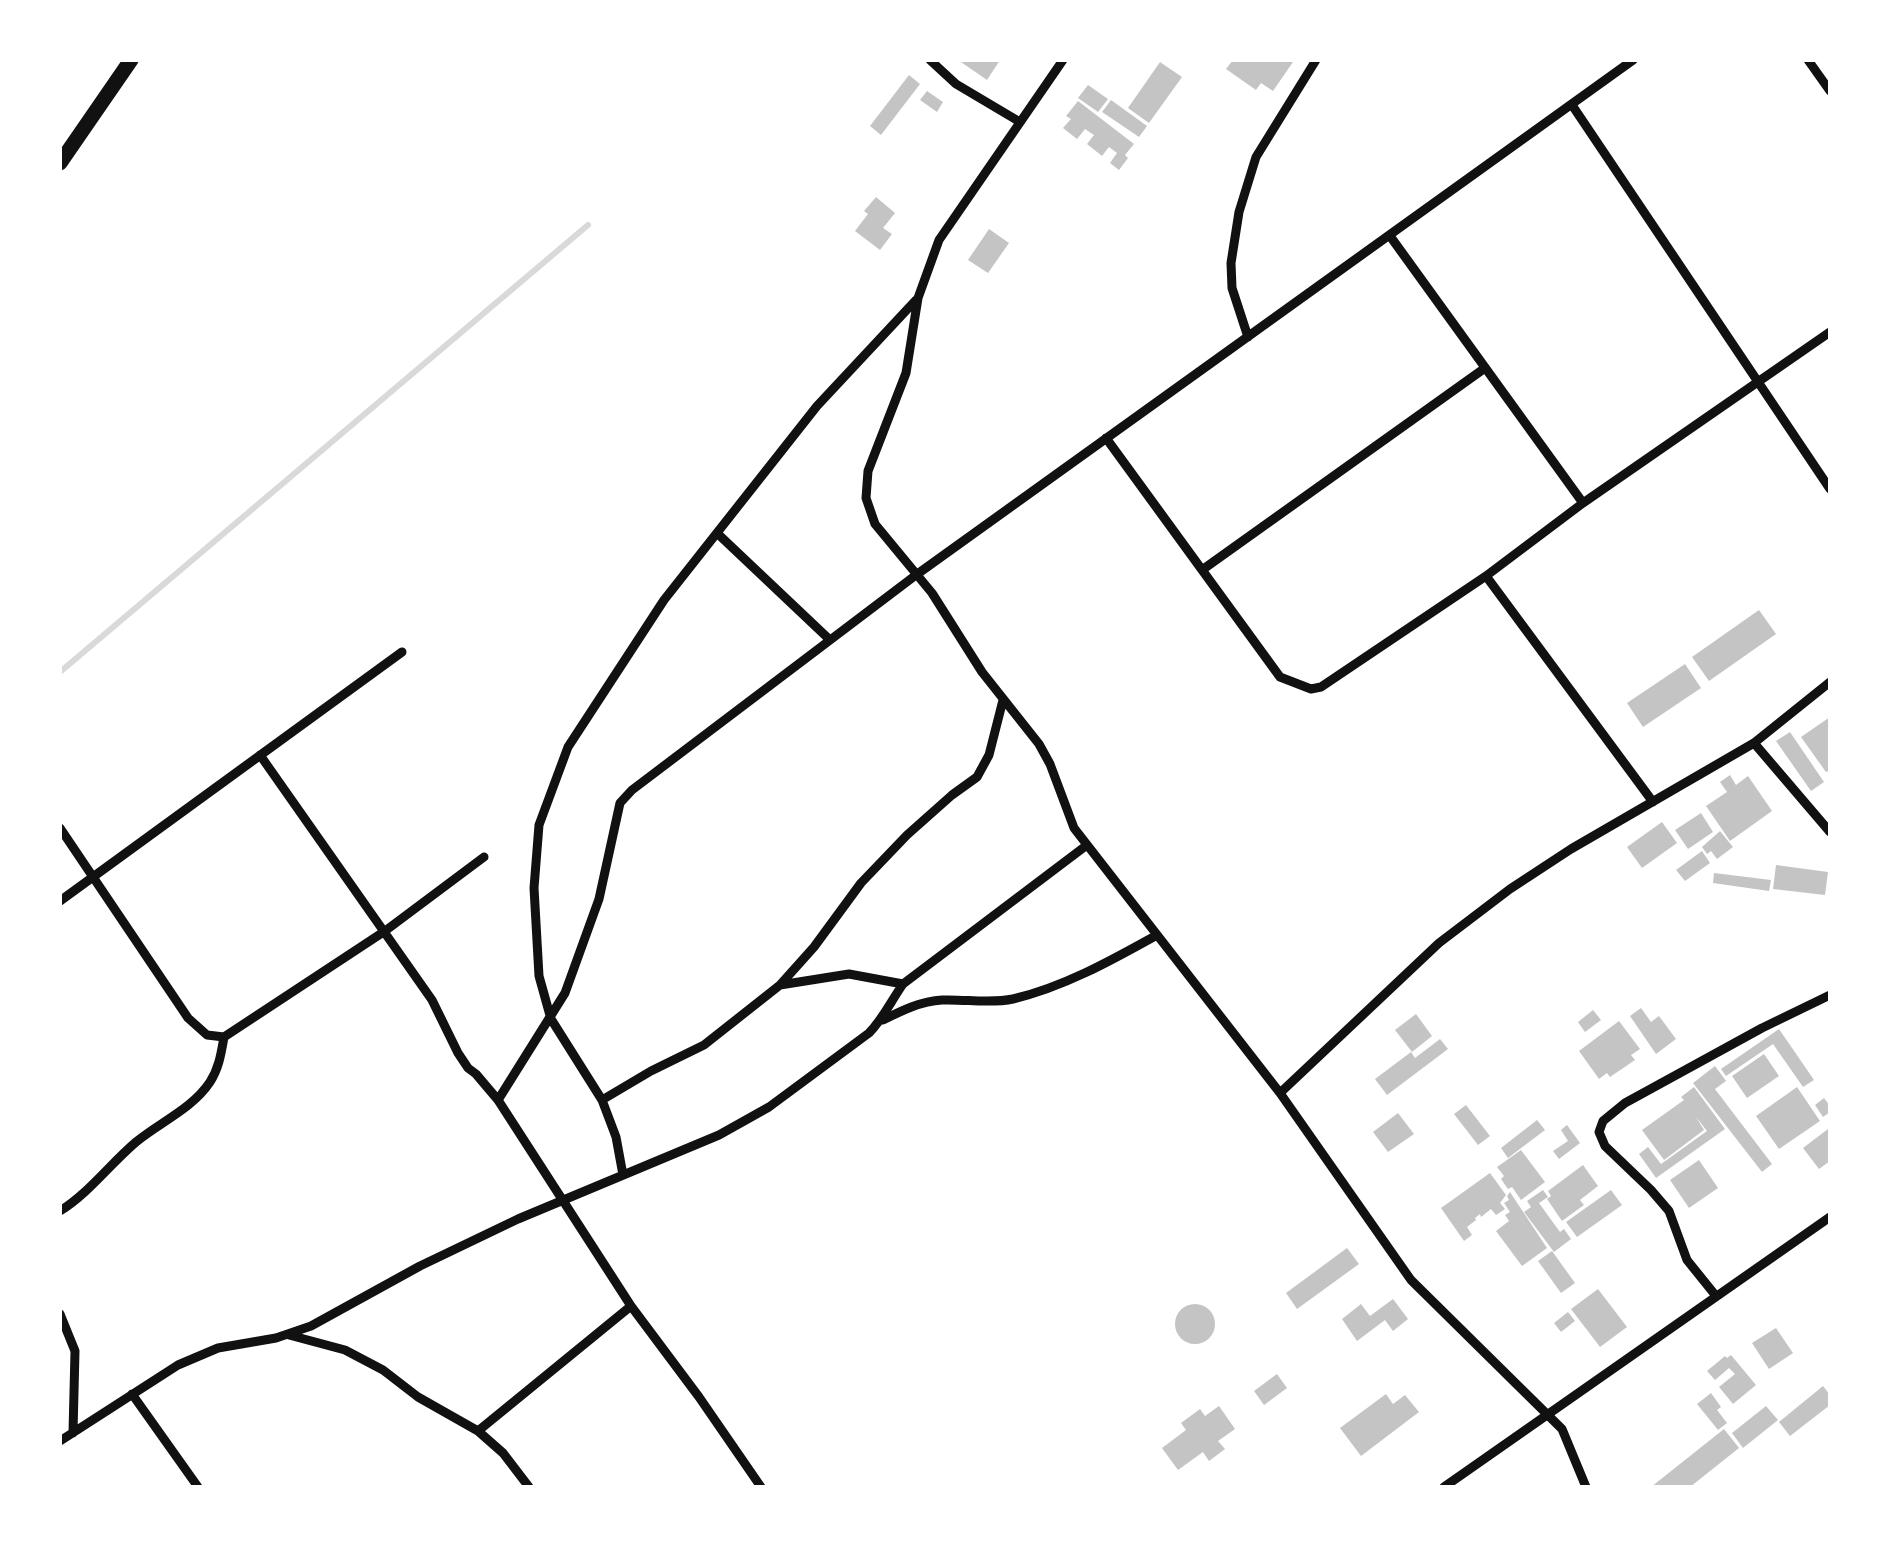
<!DOCTYPE html>
<style>
body{margin:0}
#map{position:relative;width:1890px;height:1547px;overflow:hidden;background:#fff;font-family:"Golos Text",sans-serif}
canvas{display:block}
.frame{position:absolute;inset:0;border:62px solid #fff;pointer-events:none}
</style>
<div id="map">
<canvas width="1890" height="1547"></canvas>
<div class="frame"></div>
</div>
<script>
const c = document.querySelector('canvas').getContext('2d');
c.lineJoin = 'round';
function stroke(path, color, width, dash) { c.strokeStyle = color; c.lineWidth = width; c.lineCap = dash ? 'butt' : 'round'; c.setLineDash(dash || []); c.stroke(path); }
function paint(path, color) { c.fillStyle = color; c.fill(path, 'evenodd'); }
stroke(new Path2D(`
 M60,672l528,-447`), '#d9d9d9', 6);
paint(new Path2D(`
 M958,60h42l-13,20z
 M1233,60h58l2,2 -20,29 -12,-8 -5,7 -30,-21z
 M1160,62l22,15 -33,46 -21,-15z
 M909,75l11,9 -39,51 -11,-9z
 M1088,85l20,14 -10,13 -20,-14z
 M927,91l16,11 -6,10 -17,-12z
 M1111,100l36,26 -8,11 -37,-25z
 M1078,101l56,43 -9,11 3,3 -9,12 -9,-7 7,-10 -8,-6 -7,9 -15,-12 7,-9 -9,-6 -8,10 -14,-11 8,-9 -5,-3z
 M876,197l19,16 -12,15 9,6 -12,16 -25,-19 13,-17 -4,-3z
 M989,229l20,14 -21,30 -20,-13z
 M1759,610l17,24 -67,47 -17,-24z
 M1685,664l16,24 -58,39 -16,-24z
 M1830,717v53l-4,2 -25,-35z
 M1790,732l34,50 -13,9 -35,-50z
 M1730,775l6,10 12,-9 24,35 -42,30 -24,-35 21,-14 -7,-10z
 M1701,813l12,19 -25,17 -13,-19z
 M1662,822l15,21 -35,25 -15,-21z
 M1720,831l13,16 -16,12 -6,-8 -4,3 -5,-7z
 M1702,851l8,12 -25,18 -9,-11z
 M1776,865l52,7 -3,23 -52,-6z
 M1714,873l57,7 -2,11 -56,-8z
 M1641,1008l10,14 8,-6 17,23 -20,15 -26,-38z
 M1593,1010l8,10 -16,12 -7,-10z
 M1416,1014l16,22 -20,16 -17,-22z
 M1619,1021l21,28 -9,6 4,5 -25,17 -3,-4 -8,6 -20,-28z
 M1779,1029l35,51 -11,7 -30,-43 -47,32 -5,-7z
 M1440,1039l8,10 -61,46 -12,-16 36,-27 4,6z
 M1764,1054l15,22 -32,22 -15,-22z
 M1715,1066l11,15 -11,8 57,75 -10,8 -69,-89z
 M1694,1087l31,42 -69,49 -17,-24 9,-7 13,17 46,-33 -11,-14 8,13 -40,30 -22,-30 42,-30 -3,-3z
 M1797,1087l23,34 -41,28 -23,-33z
 M1824,1098l6,8v6l-7,5 -8,-12z
 M1466,1105l24,31 -12,9 -24,-31z
 M1398,1113l16,21 -26,18 -15,-20z
 M1537,1120l8,10 -37,28 -7,-10z
 M1567,1125l13,18 -21,16 -6,-8 15,-10 -7,-11z
 M1828,1129l2,3v29l-11,8 -16,-21z
 M1521,1150l24,32 -24,18 -9,-13 -4,2 -7,-10 3,-3 -7,-9z
 M1699,1160l19,28 -29,20 -19,-28z
 M1583,1165l15,21 -18,14 4,5 -22,16 -15,-22 4,-3 -3,-5z
 M1490,1173l16,22 -6,8 5,6 -9,6 -5,-6 -10,8 -1,-3 -5,4 1,2 -9,7 5,8 -8,6 -23,-33z
 M1543,1190l5,7 -9,6 21,29 4,-3 7,10 -17,13 -30,-40 7,-5 -4,-6z
 M1611,1190l11,15 -45,32 -11,-15z
 M1510,1192l37,56 -25,18 -26,-35 13,-10 -4,-6 5,-3 -6,-9 5,-3 -2,-4z
 M1347,1248l12,16 -62,45 -11,-16z
 M1552,1251l23,32 -14,10 -23,-32z
 M1598,1289l29,38 -27,20 -29,-38z
 M1393,1299l15,20 -15,12 -8,-11 -28,21 -15,-22 19,-15 9,12z
 M1175 1324a20 20 0 1 1 40 0a20 20 0 1 1-40 0Z
 M1568,1312l7,9 -14,11 -7,-9z
 M1776,1328l17,25 -24,16 -17,-26z
 M1731,1355l25,30 -23,19 -14,-17 16,-13 -6,-6 -14,12 -8,-9 18,-15 2,2z
 M1277,1374l10,14 -23,17 -10,-14z
 M1823,1386l7,9v10l-40,31 -11,-14z
 M1711,1393l10,14 -4,3 10,13 -9,7 -21,-26z
 M1386,1394l7,10 12,-9 14,17 -58,44 -21,-28z
 M1219,1406l16,23 -17,12 7,8 -16,12 -6,-9 -25,18 -16,-22 24,-18 -5,-7 19,-14 5,7z
 M1766,1406l12,14 -35,28 -11,-15z
 M1724,1429l15,19 -49,39h-39z`), '#c4c4c4');
stroke(new Path2D(`
 M930,60l26,24 64,38
 M1063,60l-124,180 -21,58 -12,75 -38,98 -2,27 9,26 57,69 50,79 57,72 11,20 24,64 206,265 131,187 151,149 24,58
 M1808,60l22,31
 M1572,105l258,384
 M1390,236l193,267
 M1248,337l-16,-49 -1,-25 8,-51 17,-55 60,-97
 M1106,438l174,239 31,12 10,-2 165,-111 97,-73 247,-171
 M718,534l112,106
 M1202,570l283,-202
 M1486,576l167,226
 M1754,743l76,89
 M260,755l172,245 26,53 10,15 8,6 22,26 133,206 68,91 62,90
 M60,828l128,190 19,17 17,2 161,-106 99,-74
 M60,901l342,-249
 M780,985l69,-11 54,10
 M883,1020c18,-9 38,-19 59,-20 24,-1 48,4 71,-1 51,-12 99,-39 144,-64
 M1280,1093l159,-150 71,-54 61,-40 183,-106 76,-61
 M498,1100l67,-107 34,-94 21,-96 12,-13 284,-215 717,-515
 M602,1100l49,-29 53,-26 76,-60 34,-38 47,-64 46,-48 45,-40 25,-18 12,-22 14,-55
 M623,1175l-7,-38 -14,-37 -51,-81 -12,-43 -5,-88 5,-63 29,-78 96,-147 153,-194 99,-106
 M60,1211c29,-18 50,-47 76,-69 24,-20 56,-33 74,-60 9,-14 11,-28 14,-45
 M1716,1296l-29,-36 -18,-49 -18,-21 -46,-44 -6,-14 4,-11 22,-18 137,-75 68,-33
 M60,1314l15,37 -2,82
 M289,1335l56,15 38,20 35,27 60,34 25,22 26,34
 M132,1394l66,93
 M478,1431l153,-125
 M60,1441l118,-76 40,-17 58,-10 35,-12 109,-60 98,-47 201,-84 50,-28 100,-74c14,-14 22,-32 34,-49l184,-139
 M1444,1487l386,-270`), '#111', 9);
stroke(new Path2D(`
 M60,163l71,-103`), '#111', 15);
</script>
